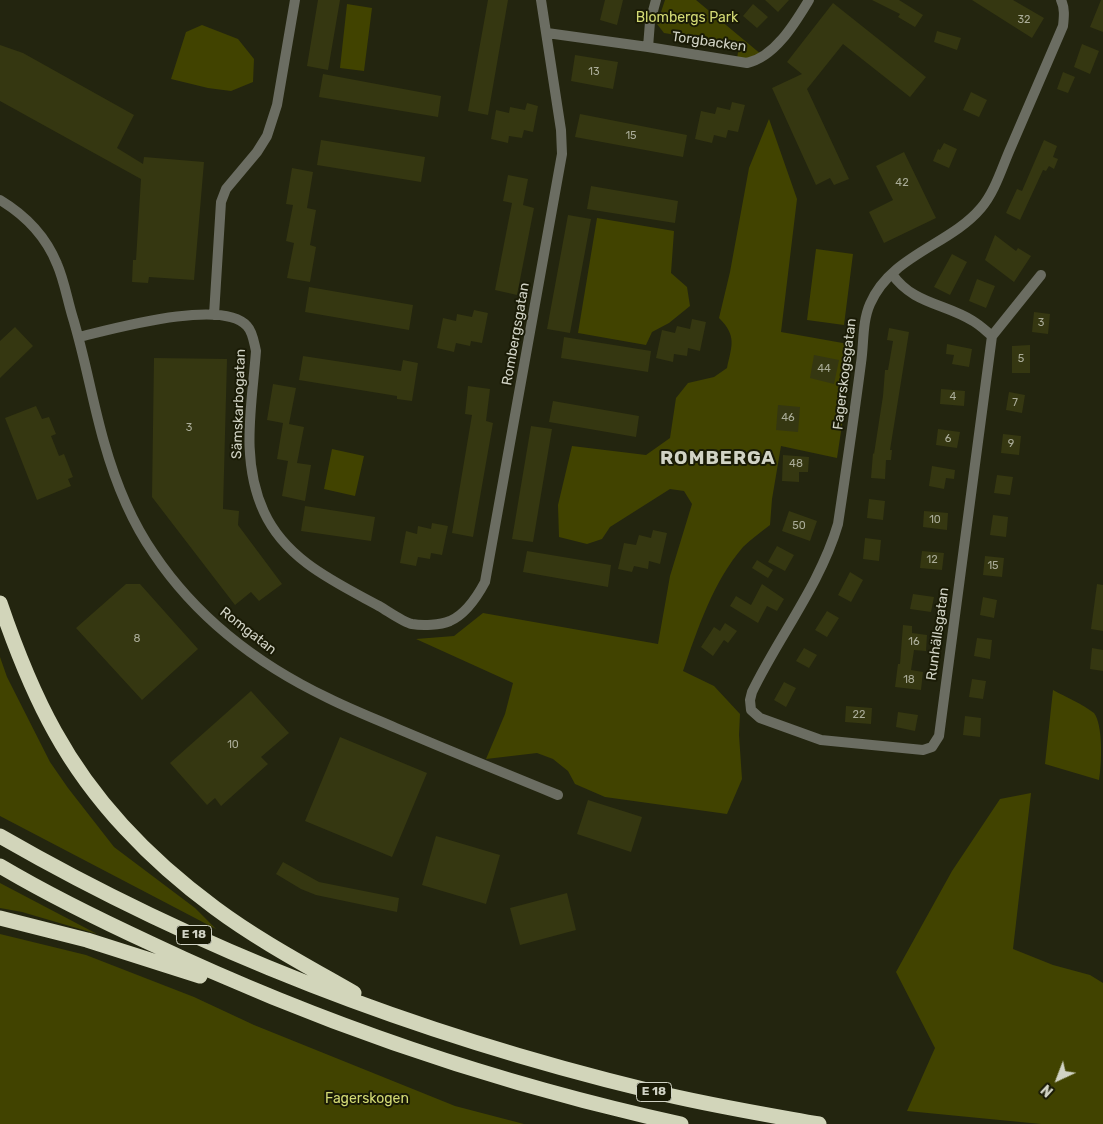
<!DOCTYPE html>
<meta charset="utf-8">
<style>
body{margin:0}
#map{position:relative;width:1103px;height:1124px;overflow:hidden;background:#23250f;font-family:Rubik,sans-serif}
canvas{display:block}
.north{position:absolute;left:1033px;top:1054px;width:50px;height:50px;-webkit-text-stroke:4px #1a1b06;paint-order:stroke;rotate:223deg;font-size:14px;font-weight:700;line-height:20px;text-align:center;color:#d1d3c5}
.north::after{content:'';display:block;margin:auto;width:18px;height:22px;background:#d1d3c5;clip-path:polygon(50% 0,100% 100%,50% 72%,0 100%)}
</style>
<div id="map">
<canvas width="1103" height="1124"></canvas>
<div class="north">N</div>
</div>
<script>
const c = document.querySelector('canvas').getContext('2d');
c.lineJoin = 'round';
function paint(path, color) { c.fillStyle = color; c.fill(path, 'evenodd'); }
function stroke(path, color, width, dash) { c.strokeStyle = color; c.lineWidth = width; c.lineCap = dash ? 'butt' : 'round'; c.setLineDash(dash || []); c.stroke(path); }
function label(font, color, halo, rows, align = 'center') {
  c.font = font + ' Rubik,sans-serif'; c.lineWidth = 4; c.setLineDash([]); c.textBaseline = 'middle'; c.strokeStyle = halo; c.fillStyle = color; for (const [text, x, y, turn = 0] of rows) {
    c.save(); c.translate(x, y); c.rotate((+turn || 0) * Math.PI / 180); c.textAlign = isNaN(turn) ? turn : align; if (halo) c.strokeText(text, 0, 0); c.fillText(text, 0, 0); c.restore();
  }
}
paint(new Path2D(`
 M665,0h31l66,55 -7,3 -18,1 2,-14 -75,-12 -7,-9z
 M347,4l25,4 -8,63 -24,-3z
 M202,25l36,14 16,20 -1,23 -22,9 -23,-3 -37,-9 15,-47z
 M769,119l28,80 -16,133 73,13 -17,113 -56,-12 -9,53 -2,26c-9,7 -19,14 -27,22 -30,35 -45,81 -60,124l31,15 26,28 -1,21 3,44 -15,35 -122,-17 -30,-13 -7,-13 -15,-12 -16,-6 -51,6 19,-45 8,-31 -97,-44 38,-3 29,-23 175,31 12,-68 22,-72 -8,-13 -14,-2 -60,38 -8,12 -15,5 -28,-7 -1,-32 14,-59 74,9 24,-17 6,-40 12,-15 26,-6 13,-9c5,-23 10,-32 -8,-50l11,-46 19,-104z
 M597,218l77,13 -3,42 16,14 3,19 -21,17 -17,9 -6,13 -68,-12z
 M816,249l37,5 -9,71 -37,-5z
 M332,449l32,7 -9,40 -31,-7z
 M0,657l7,20 43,85 18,26 46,59 81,61 21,21 -216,-113z
 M1053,690c13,7 29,14 41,23 9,12 8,49 5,67l-54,-16z
 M1031,793l-18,156 40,16 37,10 13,8v141h-62l-134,-13 28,-63 -39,-76 56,-101 48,-72z
 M0,883l97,51 -75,-22 -22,-4z
 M0,934l86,21 108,42 60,28 201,81 69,18h-524z`), '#414300');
paint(new Path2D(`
 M318,0h22l-12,70 -21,-4z
 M488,0h20l-20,115 -20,-4z
 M605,0h18l-6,25 -17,-5z
 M765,0h24l-11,12z
 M872,0h27l24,15 -8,12 -17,-10 2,-3z
 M972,0h41l31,18 -12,20z
 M1101,0h2v32l-13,-5z
 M833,3l93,74 -16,20 -67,-53 -36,45 42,90 -15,6 -4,-7 -14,7 -44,-97 30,-14 -15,-12z
 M753,4l15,13 -11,11 -14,-12z
 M937,31l24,7 -4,12 -23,-8z
 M1082,44l17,7 -9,23 -16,-7z
 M0,45l23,8 111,62 -17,33 26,16 1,-7 60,5 -10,118 -45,-3 -1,6 -16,-1 1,-22h3l5,-81 -141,-78z
 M575,55l43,7 -5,27 -42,-8z
 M1063,72l12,5 -7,16 -11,-4z
 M323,74l118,22 -3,21 -119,-20z
 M971,92l16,8 -8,17 -16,-7z
 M732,102l13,3 -7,27 -10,-2 -2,8 -12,-3 -2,8 -17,-4 6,-28 14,3 2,-7 13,3z
 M527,103l11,3 -5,26 -9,-2 -2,8 -13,-2 -1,7 -17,-4 5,-29 13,3 1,-6 15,3z
 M580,114l107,21 -4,22 -108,-20z
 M321,140l104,17 -4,25 -104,-17z
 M1044,140l13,6 -4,11 5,2 -4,10 -5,-3 -3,5 -3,-1 -23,50 -14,-7 11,-24 5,2z
 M944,143l13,6 -8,19 -16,-7 5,-12 2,1z
 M904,152l32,66 -52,25 -15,-31 24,-12 -17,-34z
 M292,168l21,4 -6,36 9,2 -6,35 6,2 -6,35 -23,-4 7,-35 -8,-2 7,-36 -7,-1z
 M508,175l20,4 -5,26 11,3 -17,87 -22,-5 17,-87 -9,-2z
 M591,186l87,15 -3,22 -88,-14z
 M568,215l23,4 -21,114 -23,-4z
 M995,235l21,16 2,-3 13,8 -17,26 -29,-22z
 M952,254l15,8 -17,33 -16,-8z
 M977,279l18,7 -9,22 -17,-7z
 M309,287l104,18 -4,25 -104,-18z
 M474,310l14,3 -6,30 -11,-2 -1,5 -14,-3 -2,9 -17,-4 6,-30 13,3 1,-7 15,3z
 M1034,312l16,2 -2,20 -16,-2z
 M692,319l14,3 -6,29 -12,-3 -1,8 -13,-2 -1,8 -17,-4 6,-28 13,3 2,-7 13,3z
 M15,327l18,19 -33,32v-37z
 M889,328l20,4 -19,118h2l-1,10h-5l-1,19 -14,-1 2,-25 1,1 9,-58 2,-26h3l5,-29 -6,-1z
 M564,337l87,14 -3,21 -87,-14z
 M947,344l25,5 -3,18 -17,-3 2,-9 -8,-1z
 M1030,345v28h-18v-27z
 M814,355l25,5 -5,24 -24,-6z
 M303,356l98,15 2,-11 15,3 -6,38 -15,-2v-3l-98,-16z
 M154,358l73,1 -4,150 16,2 -1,14 44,59 -23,17 -8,-9 -16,13 -83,-108z
 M273,384l23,4 -7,36 15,3 -7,36 14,2 -6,36 -23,-5 6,-35 -11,-2 6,-36 -16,-3z
 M468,386l22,3 -4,32 7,2 -20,114 -21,-4 20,-118 -7,-1z
 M941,389l24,2 -1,15 -24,-2z
 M1009,392l16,3 -3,18 -16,-3z
 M553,401l86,15 -3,21 -87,-15z
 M778,405l22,2 -2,25 -22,-2z
 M36,406l6,13 7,-2 7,17 -5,2 8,20 5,-2 9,23 -5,2 3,7 -34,14 -32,-82z
 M531,426l21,3 -19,113 -21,-3z
 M938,429l22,3 -3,16 -21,-3z
 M1003,434l18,2 -2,19 -18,-2z
 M783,455l26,2 -1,15h-9v10l-17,-1z
 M932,466l23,4 -1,9 -8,-1 -2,11 -15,-3z
 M997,475l16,2 -3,18 -16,-2z
 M869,499l16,2 -2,19 -16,-2z
 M305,506l70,11 -4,24 -70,-10z
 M789,511l28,10 -7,20 -28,-10z
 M924,511l24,2 -1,17 -24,-3z
 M993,515l15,2 -2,20 -16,-2z
 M432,523l16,3 -6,29 -11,-2 -1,6 -12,-2 -2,9 -16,-3 6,-32 11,3 1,-8 13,3z
 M653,530l14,3 -7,31 -11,-3 -1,8 -14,-3 -2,6 -14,-3 6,-26 12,2 3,-10 12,3z
 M865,538l16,2 -2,21 -16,-2z
 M777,546l17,9 -9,16 -17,-9z
 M527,551l84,14 -3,22 -85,-15z
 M922,551l22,2 -2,17 -22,-2z
 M985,556l19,2 -2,19 -19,-2z
 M757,560l16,10 -5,8 -16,-10z
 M850,572l13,8 -12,22 -13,-7z
 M126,584h14l58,65 -56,51 -66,-72z
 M762,584l22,15 -7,12 -10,-5 -9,17 -28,-17 6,-10 15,9z
 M1097,584l6,1v46l-12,-2z
 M913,594l21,3 -3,15 -21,-3z
 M983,597l14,3 -3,18 -14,-3z
 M827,611l12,7 -12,19 -12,-7z
 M725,623l12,8 -9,12 -4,-3 -11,16 -12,-9 13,-20 6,4z
 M903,625l9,1v7l15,2 -1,16 -12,-1 -3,20 12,2 -2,18 -26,-3 3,-23h2z
 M977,638l15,2 -2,19 -16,-3z
 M804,648l13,7 -8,13 -13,-7z
 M1092,648l11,2v21l-13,-2z
 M972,679l14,2 -3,18 -14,-2z
 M784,682l12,6 -10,19 -12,-7z
 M251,691l38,42 -28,24 7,7 -47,42 -6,-8 -8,7 -37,-42z
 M846,706l26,2 -1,16 -26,-2z
 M898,712l20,3 -3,16 -19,-4z
 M965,716l16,2 -1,19 -17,-2z
 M340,737l87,36 -35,84 -87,-36z
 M588,800l54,17 -11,35 -54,-18z
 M436,836l64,19 -14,49 -64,-19z
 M283,862l36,20 80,16 -2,14 -81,-17 -15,-6 -25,-15z
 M567,893l9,37 -56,15 -10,-37z`), '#353711');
stroke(new Path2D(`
 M547,33l101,14 99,16c28,-6 48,-40 62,-63
 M648,47l2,-25 6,-22
 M0,200c25,15 46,37 57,64 7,16 10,34 15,51 13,42 20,85 32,127 11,39 27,79 50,112 43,64 105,111 174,144 22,11 45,20 68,30 54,23 108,45 162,67
 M892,274c21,30 52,29 81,47 7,4 13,10 19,15l-53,400 -7,11 -9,3 -102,-10 -61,-22 -9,-8 -1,-10 2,-8c27,-56 68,-107 86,-168 8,-53 16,-107 23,-161 3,-19 1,-41 9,-59 21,-49 80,-59 111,-96 14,-16 21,-41 30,-61 17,-40 35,-81 52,-121 1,-9 2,-18 -2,-26
 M214,315l7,-113 5,-13 31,-37 10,-16 10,-31 18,-105
 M992,336l49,-61
 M79,337c34,-8 143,-39 168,-11 6,6 7,17 9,25 -4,54 -16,109 8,161 22,48 71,70 115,94 9,5 24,16 33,18 11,2 28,1 38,-3 16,-7 27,-24 35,-39l77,-428 -1,-24 -20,-130`), '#6b6d62', 10);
stroke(new Path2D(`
 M0,603c15,44 32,88 55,129 38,69 96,129 160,176 43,32 92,58 139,85
 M0,836c203,117 424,200 651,255 56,14 112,23 168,33
 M0,866c49,29 100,54 152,78 169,80 346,140 529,180
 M0,918l87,22 113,36`), '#d2d5ba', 15);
label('11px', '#aaac98', null, [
 ["32",1024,20],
 ["13",594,72],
 ["15",631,136],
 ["42",902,183],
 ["3",1041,323],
 ["5",1021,359],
 ["44",824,369],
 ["4",953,397],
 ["7",1015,403],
 ["46",788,418],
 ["3",189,428],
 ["6",948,439],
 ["9",1011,444],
 ["48",796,464],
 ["10",935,520],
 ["50",799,526],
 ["12",932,560],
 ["15",993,566],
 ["8",137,639],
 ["16",914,642],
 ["18",909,680],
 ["22",859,715],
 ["10",233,745]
]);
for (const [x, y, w] of [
 [194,935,35],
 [654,1092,35]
]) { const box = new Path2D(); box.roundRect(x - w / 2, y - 9.5, w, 19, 4); c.fillStyle = '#1a1b06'; c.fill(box); stroke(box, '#d1d3c5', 1); }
label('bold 12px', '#d1d3c5', null, [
 ["E 18",194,935],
 ["E 18",654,1092]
]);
label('14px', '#d3da74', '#1a1b06', [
 ["Blombergs Park",687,18],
 ["Fagerskogen",367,1099]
]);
label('14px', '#d1d3c5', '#1a1b06', [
 ["Torgbacken",709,42,8],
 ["Rombergsgatan",516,334,-80],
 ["Fagerskogsgatan",845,374,-83],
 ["Sämskarbogatan",239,404,-88],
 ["Romgatan",248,631,38],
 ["Runhällsgatan",938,634,-82]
]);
c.letterSpacing = '1px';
label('bold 19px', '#d1d3c5', '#1a1b06', [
 ["ROMBERGA",718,459]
]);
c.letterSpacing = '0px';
</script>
